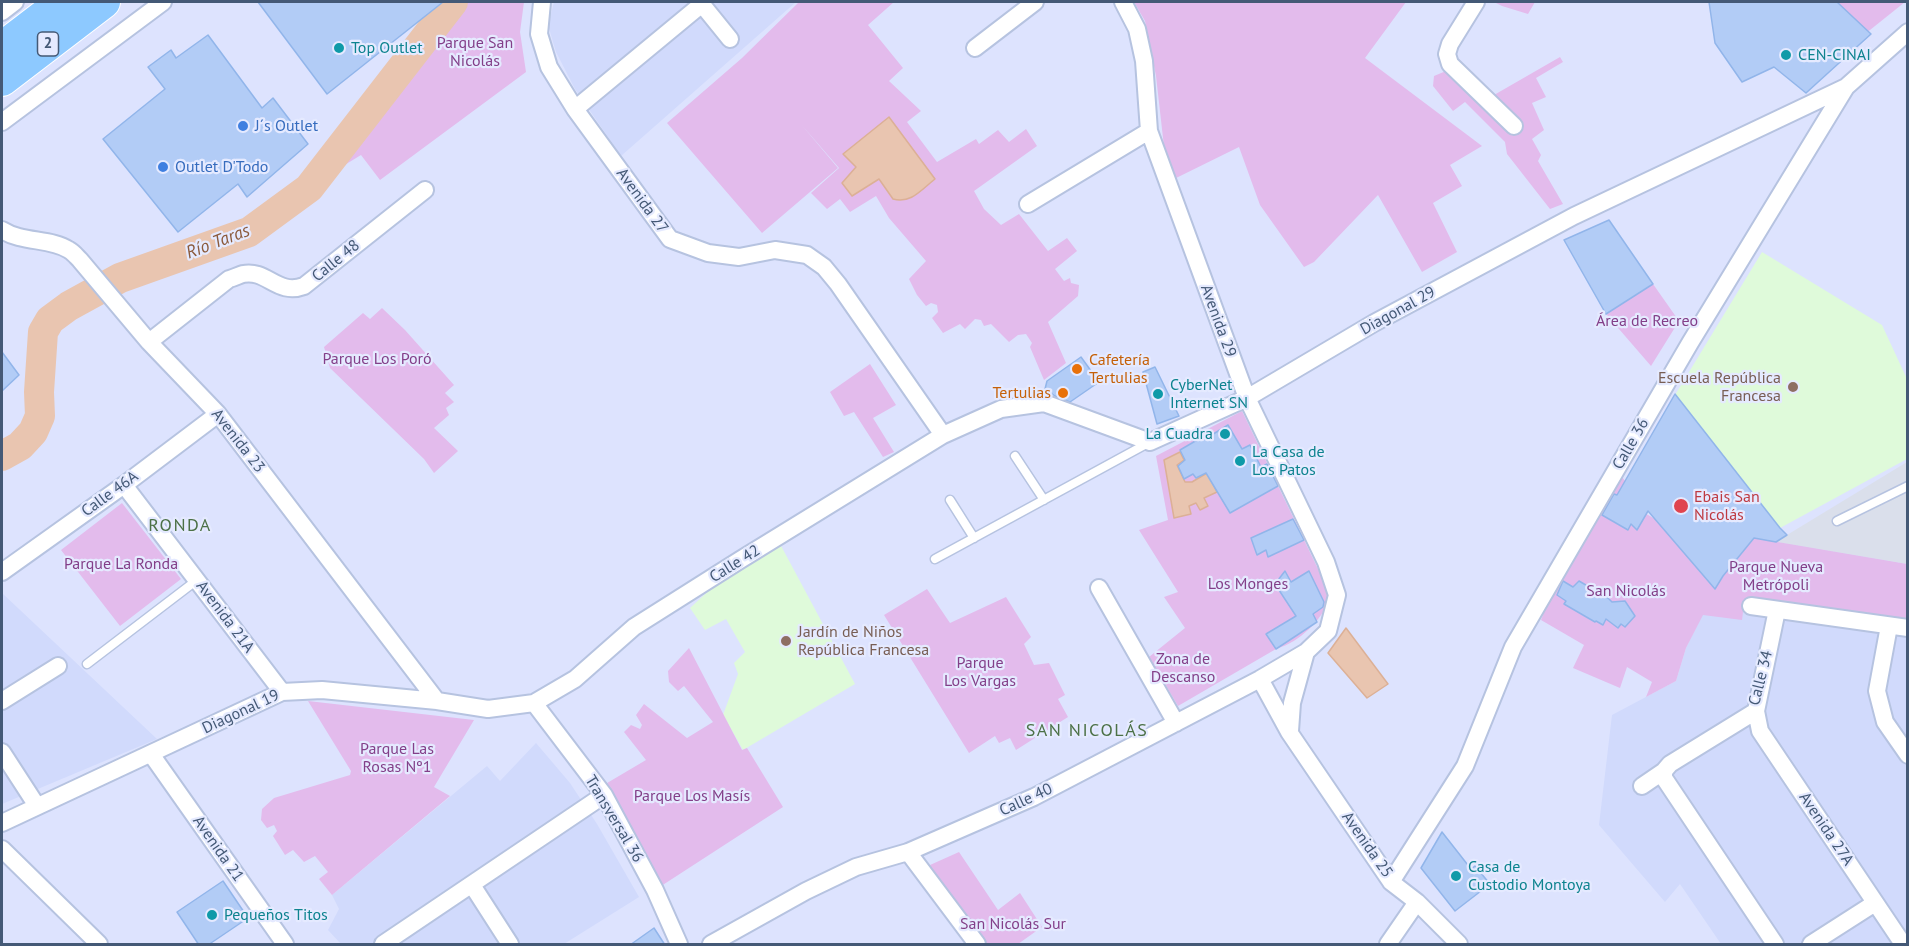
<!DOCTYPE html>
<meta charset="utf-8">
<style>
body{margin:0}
#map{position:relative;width:1909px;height:946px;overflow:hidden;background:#dde3fe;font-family:"PT Sans",sans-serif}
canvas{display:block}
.frame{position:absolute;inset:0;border:3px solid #445976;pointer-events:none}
</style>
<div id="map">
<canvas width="1909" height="946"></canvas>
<div class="frame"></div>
</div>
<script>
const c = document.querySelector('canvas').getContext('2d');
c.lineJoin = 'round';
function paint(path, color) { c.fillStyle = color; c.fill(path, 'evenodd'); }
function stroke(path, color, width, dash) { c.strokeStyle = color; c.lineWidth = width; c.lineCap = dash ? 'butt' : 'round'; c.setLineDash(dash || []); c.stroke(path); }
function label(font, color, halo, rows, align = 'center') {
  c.font = font + ' "PT Sans",sans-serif'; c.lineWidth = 4.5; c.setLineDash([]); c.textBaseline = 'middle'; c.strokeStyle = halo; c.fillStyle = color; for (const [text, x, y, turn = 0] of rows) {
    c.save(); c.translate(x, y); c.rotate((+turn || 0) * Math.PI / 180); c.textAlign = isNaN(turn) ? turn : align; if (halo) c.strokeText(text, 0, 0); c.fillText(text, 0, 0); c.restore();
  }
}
paint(new Path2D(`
 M554,2h242l-175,154 -46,-67 -19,-37 -8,-27z
 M1754,538l153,26v380h-186l-41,-60 -15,18 -66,-77 13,-110 64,-34 10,-33 25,-51 12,-21z
 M2,593l155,146 -155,65z
 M536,743l34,40 27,41 42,73 -75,47h-223l-13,-14 11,-21 -7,-14 155,-129 13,15z`), '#d1dafc');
paint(new Path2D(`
 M1907,462v102l-131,-22 11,-7z`), '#dadfeb');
paint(new Path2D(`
 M1762,252l120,73 25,54v80l-127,69 -105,-133z
 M779,542l76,142 -112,66 -20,-35 15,-41 -4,-11 11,-11 -19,-33 -21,11 -15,-22 25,-23z`), '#dffada');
paint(new Path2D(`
 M455,2h69l-4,30 6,40 -146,108 -19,-25 -18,11 -9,-8z
 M799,2h95l-26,23 35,43 -14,13 32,30 -14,11 30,40 39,-23 3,5 19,-14 11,12 17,-13 11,17 -63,45 10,18 17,16 18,-11 29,37 19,-13 10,13 -22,18 9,12 6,-3 1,5 8,2 -1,11 -30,26 18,41 -22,17 -14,-33 2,-4 -6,-9 -8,1 -9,7 -18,-18 -7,2 -3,-6 -6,-1 -10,10 -5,-5 -17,9 -11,-15 6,-6 -1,-7 -6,-2 -5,3 -9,-11 -8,-16 17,-18 -37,-43 -13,-22 -26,16 -10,-13 -13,10 -16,-16 28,-25 -39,-45 38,45 -76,65 -95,-110 75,-65z
 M1134,2h272l-41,56 117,88 -32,19 12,21 -29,17 24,49 -35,20 -44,-77 -64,67 -10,5 -44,-62 -21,-58 -71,35 -12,-106 -11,-55z
 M1494,2h41l-7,12 -26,-8z
 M1831,2h74l-45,36z
 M1560,57l3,5 -27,16 10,19 -14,6 12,27 -12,9 9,16 -3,6 25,43 -13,5 -43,-55 -2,-12 -40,-40 -12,9 -20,-25 1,-10 12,-5 22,20 26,4z
 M1653,284l26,37 -28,45 -45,-52z
 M382,308l23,22 49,55 -9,8 9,9 -8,6 3,7 -15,13 24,23 -24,22 -10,-14 -94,-91 -6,-21 39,-34 7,6z
 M870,364l26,41 -23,13 21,34 -11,5 -29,-45 -10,4 -14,-24z
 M1242,411l90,187c-13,23 -30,43 -56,51l-98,57 -29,-49 36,-29 -21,-31 14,-5 -39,-62 29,-10 -12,-64z
 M1620,474l5,7 23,19 -5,12 12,7 60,70 8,-13 31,-38 153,26v64l-163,-24 -2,16 -39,-5 -17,33 -10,33 -30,16 6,-15 -25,-15 -7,21 -47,-20 11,-23 -43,-25 23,-60z
 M122,503l59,76 -61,47 -59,-76z
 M927,589l23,34 56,-26 25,40 -7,7 10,21 15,-2 16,32 -7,4 10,18 -52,33 -6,-12 -11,5 -4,-7 -26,17 -85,-138z
 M689,648l53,102 5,-2 36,59 -128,83 -53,-104 44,-26 -22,-28 7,-7 9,4 2,-4 -6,-10 8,-11 43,34 26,-16 -29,-36 -6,5 -9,-9 -1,-11z
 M308,701l166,19 -40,67 16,9 -118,99 -13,-16 9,-7 -13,-16 -11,6 -11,-12 -8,5 -12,-19 4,-5 -3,-6 -7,3 -6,-8 1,-11 12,-11 76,-23 1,-4z
 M959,852l39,58 22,-17 22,34 -24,17h-35l-39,-51 -14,-28z`), '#e3bbec');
const water = new Path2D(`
 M889,117l46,62c-14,11 -24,25 -42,20l-14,-20 -27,17 -10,-13 14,-16 -13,-13z
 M1180,452l4,8 -7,5 8,17h7l15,-9 10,19 -13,6 4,8 -8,4 -4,-7 -7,3 2,8 -17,4 -10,-58z
 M1346,628l42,56 -21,14 -39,-45z`);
paint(water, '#e9c5b0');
stroke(water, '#dcb096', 1.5);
stroke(new Path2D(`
 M2,456l18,-10 13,-14 7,-16 -1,-24 4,-60 7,-12 19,-14 51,-28 129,-46 60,-44 144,-186`), '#e9c5b0', 30);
const building = new Path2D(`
 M258,2h185l-116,92z
 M1709,2h128l34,32 -65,59 -32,-26 -32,15 -27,-39z
 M208,35l54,73 11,-10 35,46 -61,53 -9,-13 -60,48 -75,-93 62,-50 -17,-22 23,-17 5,8z
 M1609,220l44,64 -47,30 -42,-74z
 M2,352l17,23 -17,16z
 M1081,357l18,25 -29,20 -15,-6 -10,-7 2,-8z
 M1155,367l24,49 -22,8 -14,-52z
 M1675,394l105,134 7,7 -11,7 -22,-4 -31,38 -8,13 -67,-78 -11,19 -6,-6 -3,6 -26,-15 12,-21 3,1z
 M1228,425l14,24 8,-4 11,22 6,-3 11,22 -48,27 -24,-40 -10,5 -3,-4 -9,5 -6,-13 7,-6 -5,-10 24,-14 1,3z
 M1293,519l11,21 -36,17 -2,-7 -9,5 -6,-17z
 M1285,571l6,11 18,-11 15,31 -1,5 -10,7 4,8 -41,27 -10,-15 30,-18 -21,-32z
 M1563,581l10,6 6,-6 29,17 4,4 13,-1 10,15 -10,11 -4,-3 -3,4 -12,-9 -3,6 -7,-4 -1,1 -31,-18 2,-3 -9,-6z
 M1442,832l29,37 4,-3 15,18 -35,27 -34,-43z
 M223,881l25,37 -40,27h-9l-22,-33z
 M654,928l11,17h-35z`);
paint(building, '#b2ccf6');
stroke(building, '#91b5ea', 1.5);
const lane = new Path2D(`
 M1015,456l29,44
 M950,500l24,38
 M1837,521l71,-35
 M935,559l215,-117
 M87,664l110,-84`);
const street = new Path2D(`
 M542,2l-3,32 10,33 26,42 95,130 38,14 31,4 36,-7 32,5 17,12 14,17 105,151
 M700,2l30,37
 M1476,2l-26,42 -3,10 3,10 64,62
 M2,12l13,-10
 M975,48l60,-46
 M575,109l127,-105
 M2,122l161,-120
 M1028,204l121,-73
 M2,230c20,13 49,8 67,20 4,2 8,7 11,10l69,82 69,72 219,287
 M149,342l80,-63c5,-1 10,-4 14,-5 24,-5 34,22 61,12l121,-96
 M124,485l158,207
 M2,572l122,-87 94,-71
 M1099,588l77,135
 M1751,606l157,22
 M1889,626l-12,65 8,31 23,33
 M1260,679l29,53 102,150 26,20 42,42
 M2,701l56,-35
 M534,703l70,92 51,95 24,54
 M1756,711l4,20 143,213
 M1290,731l2,-28 14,-51
 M2,752l35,54
 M151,754l134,190
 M1664,771v7l111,166
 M1642,786l22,-15 6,-7 86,-53 21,-101
 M2,823l280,-131 40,-2 115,11 51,8 46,-6 41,-24 59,-52 106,-67 203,-125 58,-26 43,-6 106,39 97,-44 127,-75 200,-107 272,-129
 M2,849l97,95
 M908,852l69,92
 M1391,882l74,-116 48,-119 177,-304 156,-256 62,-55
 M472,885l38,59
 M383,944l221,-149
 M711,944l95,-53 50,-24 52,-15 126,-55 226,-118 46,-27 22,-21 9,-36 -11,-33 -79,-164 -98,-267 -5,-70 -7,-32 -14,-27
 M1388,944l29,-42
 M1811,944l64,-41`);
const highway = new Path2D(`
 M2,48l60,-46
 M2,80l102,-78`);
stroke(lane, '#b6c3e0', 11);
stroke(street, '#b6c3e0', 20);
stroke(highway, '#fff', 34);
stroke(lane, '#fff', 8);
stroke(street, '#fff', 16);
stroke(highway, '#8dc9ff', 32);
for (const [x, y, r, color] of [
 [339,48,6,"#0f9aa8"],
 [1786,55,6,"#0f9aa8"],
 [243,126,6,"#3f7fe0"],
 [163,167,6,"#3f7fe0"],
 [1077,369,6,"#e8710a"],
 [1793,387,6,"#8d6e63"],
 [1063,393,6,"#e8710a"],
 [1158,394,6,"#0f9aa8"],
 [1225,434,6,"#0f9aa8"],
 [1240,461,6,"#0f9aa8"],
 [1681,506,8,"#e0444e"],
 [786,641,6,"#8d6e63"],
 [1456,876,6,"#0f9aa8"],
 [212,915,6,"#0f9aa8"]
]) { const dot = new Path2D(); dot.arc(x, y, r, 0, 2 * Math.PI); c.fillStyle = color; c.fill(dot); stroke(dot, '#e5eaff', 2); }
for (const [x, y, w] of [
 [48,44,21]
]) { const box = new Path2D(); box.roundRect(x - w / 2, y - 12, w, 24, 4.5); c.fillStyle = '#e5eaff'; c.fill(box); stroke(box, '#445976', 1.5); }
label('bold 15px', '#445976', null, [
 ["2",48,44]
]);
label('16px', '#833f89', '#e5eaff', [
 ["Parque San",475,43],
 ["Nicolás",475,61],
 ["Área de Recreo",1647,321],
 ["Parque Los Poró",377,359],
 ["Parque La Ronda",121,564],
 ["Parque Nueva",1776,567],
 ["Metrópoli",1776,585],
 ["Los Monges",1248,584],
 ["San Nicolás",1626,591],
 ["Zona de",1183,659],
 ["Descanso",1183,677],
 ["Parque",980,663],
 ["Los Vargas",980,681],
 ["Parque Las",397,749],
 ["Rosas Nº1",397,767],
 ["Parque Los Masís",692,796],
 ["San Nicolás Sur",1013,924]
]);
label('16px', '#0d838f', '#e5eaff', [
 ["Top Outlet",351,48],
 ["CEN-CINAI",1798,55],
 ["CyberNet",1170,385],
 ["Internet SN",1170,403],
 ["La Cuadra",1213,434,"right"],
 ["La Casa de",1252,452],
 ["Los Patos",1252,470],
 ["Casa de",1468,867],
 ["Custodio Montoya",1468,885],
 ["Pequeños Titos",224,915]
], 'left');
label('16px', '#366cbe', '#e5eaff', [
 ["J´s Outlet",255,126],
 ["Outlet D'Todo",175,167]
], 'left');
label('16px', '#445976', '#e5eaff', [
 ["Avenida 27",642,201,54],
 ["Calle 48",336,261,-39],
 ["Diagonal 29",1398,311,-29],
 ["Avenida 29",1218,321,70],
 ["Avenida 23",238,441,52],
 ["Calle 36",1631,444,-60],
 ["Calle 46A",110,494,-36],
 ["Calle 42",735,564,-32],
 ["Avenida 21A",225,617,53],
 ["Calle 34",1761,678,-76],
 ["Diagonal 19",241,712,-25],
 ["Calle 40",1026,800,-25],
 ["Transversal 36",614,819,59],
 ["Avenida 27A",1826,829,56],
 ["Avenida 25",1367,845,55],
 ["Avenida 21",218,849,55]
]);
label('16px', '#c56008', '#e5eaff', [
 ["Cafetería",1089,360],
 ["Tertulias",1089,378],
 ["Tertulias",1051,393,"right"]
], 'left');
label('16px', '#785e54', '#e5eaff', [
 ["Escuela República",1781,378],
 ["Francesa",1781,396],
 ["Jardín de Niños",798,632,"left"],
 ["República Francesa",798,650,"left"]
], 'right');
label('16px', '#be3a42', '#e5eaff', [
 ["Ebais San",1694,497],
 ["Nicolás",1694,515]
], 'left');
label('italic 18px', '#8b5a3c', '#e5eaff', [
 ["Río Taras",218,242,-21]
]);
c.letterSpacing = '1.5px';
label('18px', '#4c7147', '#e5eaff', [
 ["RONDA",180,526],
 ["SAN NICOLÁS",1087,731]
]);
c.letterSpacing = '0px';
</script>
